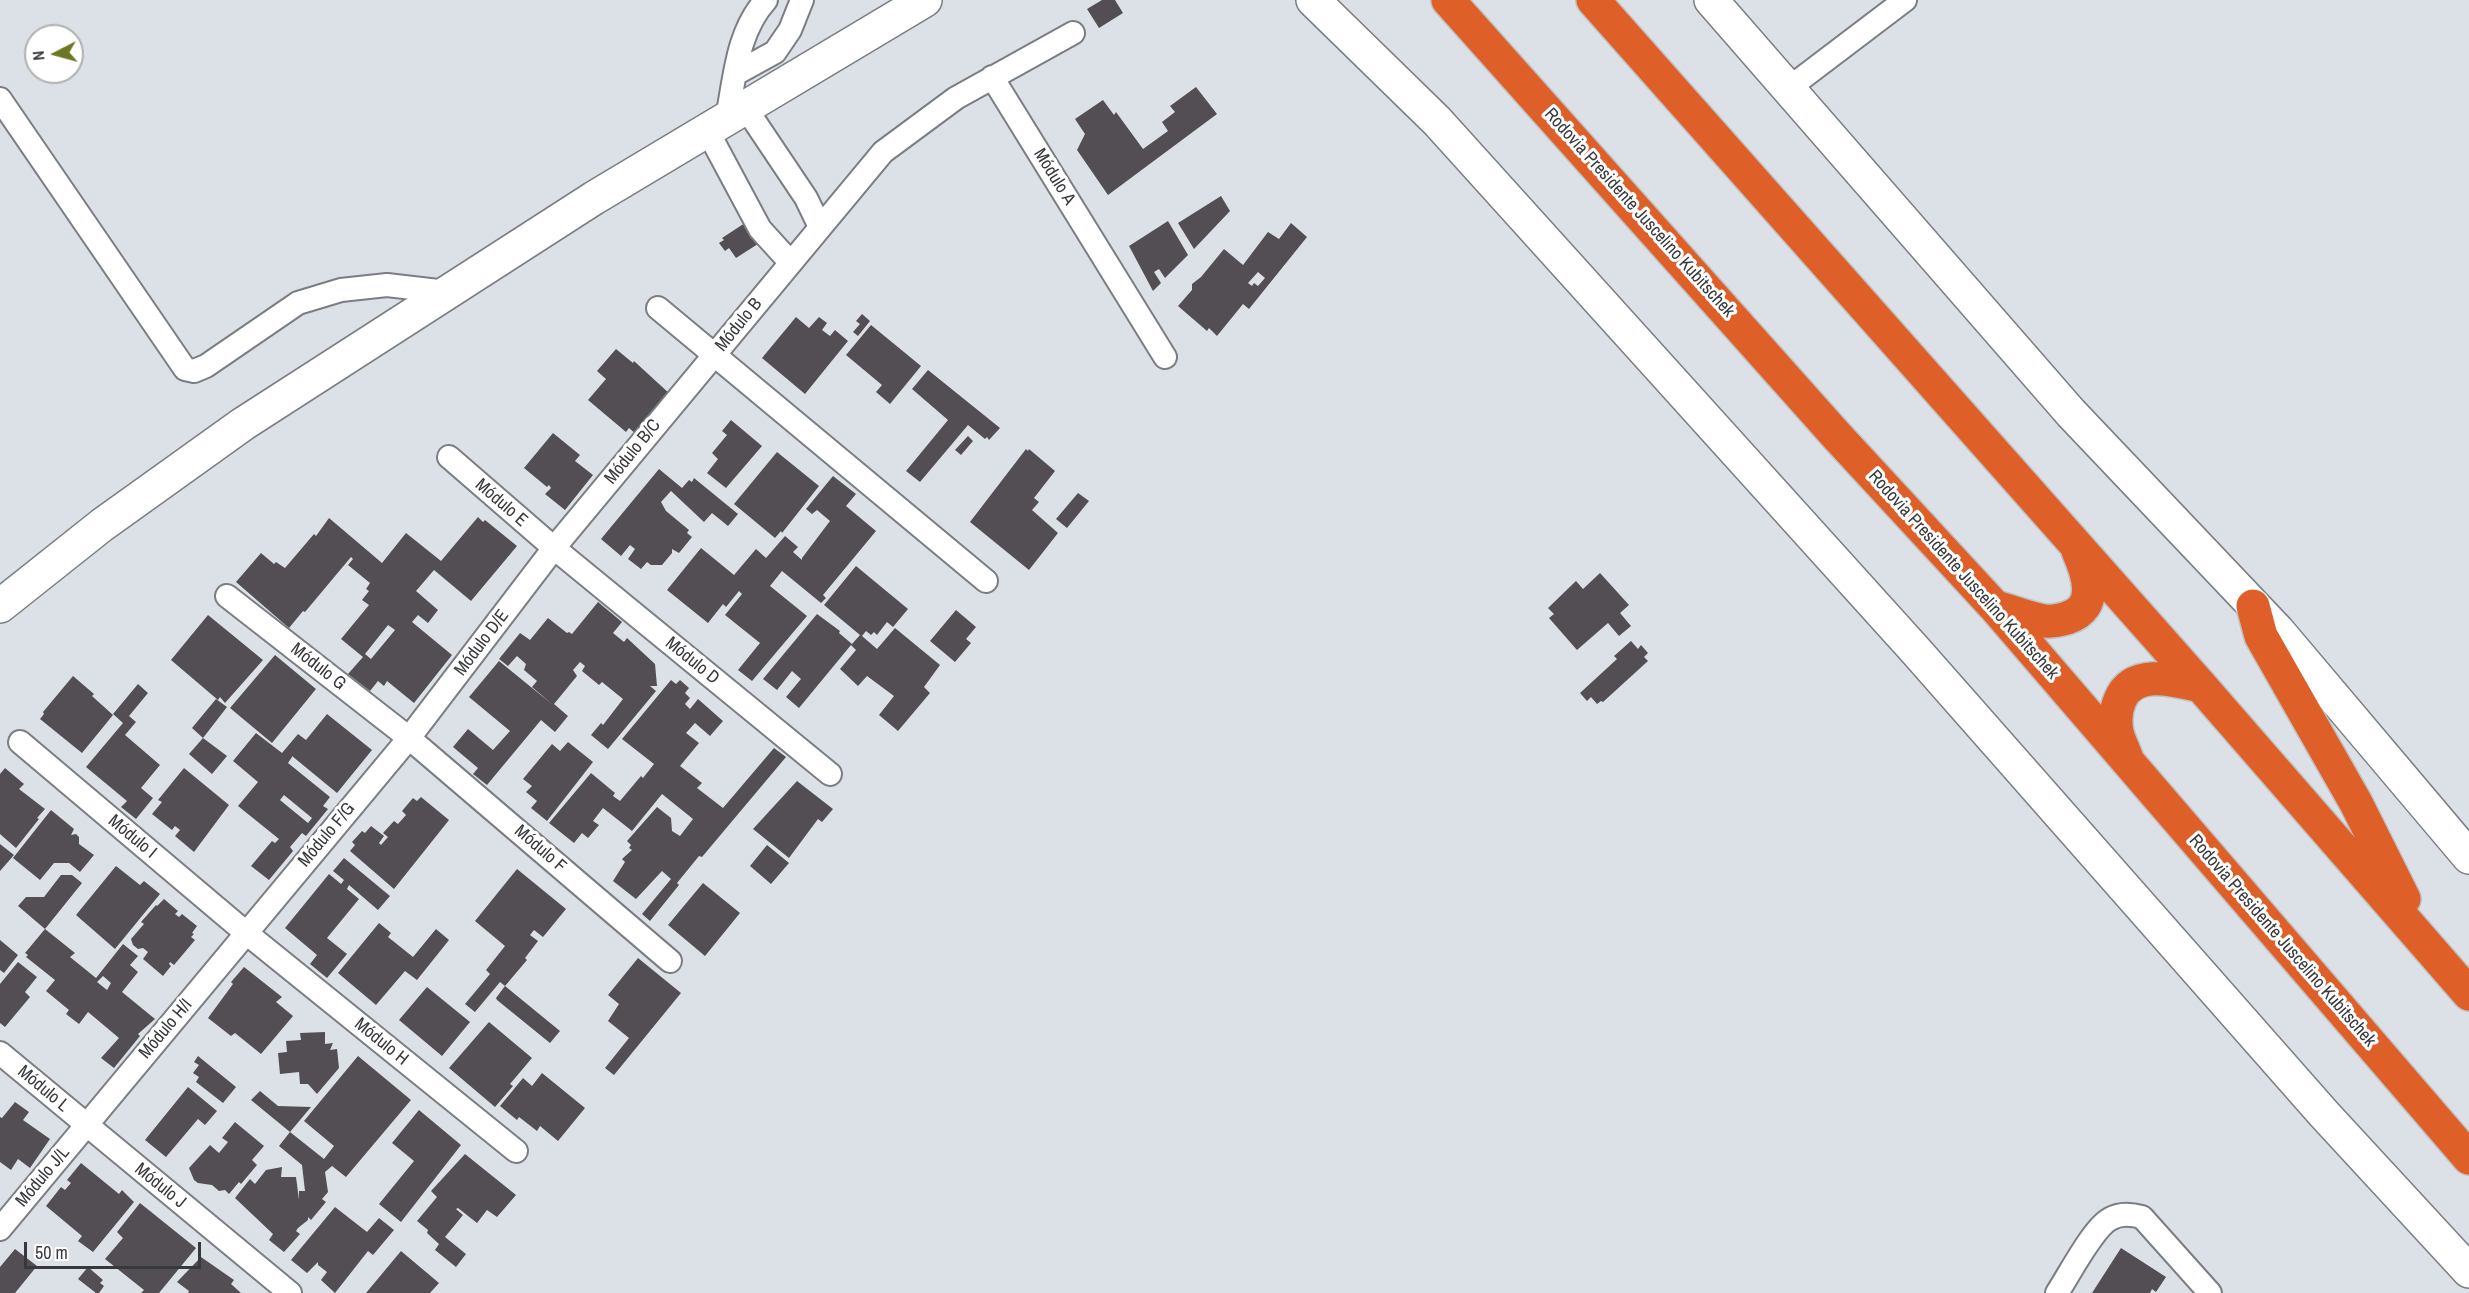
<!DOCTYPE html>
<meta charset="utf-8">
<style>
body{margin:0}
#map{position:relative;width:2469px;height:1293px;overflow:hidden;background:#dce1e7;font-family:"Archivo Narrow",sans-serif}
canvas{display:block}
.north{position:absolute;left:24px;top:24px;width:60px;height:60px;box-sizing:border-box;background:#fff;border:2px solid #afb0b1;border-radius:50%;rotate:264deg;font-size:16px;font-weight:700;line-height:24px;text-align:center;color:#38393c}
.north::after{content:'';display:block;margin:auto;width:21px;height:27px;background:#6d7721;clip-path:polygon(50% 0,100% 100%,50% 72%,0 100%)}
.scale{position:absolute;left:24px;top:1242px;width:177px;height:27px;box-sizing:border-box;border:3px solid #38393c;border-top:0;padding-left:8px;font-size:18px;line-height:21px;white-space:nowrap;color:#38393c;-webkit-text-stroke:4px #fff;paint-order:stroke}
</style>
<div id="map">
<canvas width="2469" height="1293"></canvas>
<div class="north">N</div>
<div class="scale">50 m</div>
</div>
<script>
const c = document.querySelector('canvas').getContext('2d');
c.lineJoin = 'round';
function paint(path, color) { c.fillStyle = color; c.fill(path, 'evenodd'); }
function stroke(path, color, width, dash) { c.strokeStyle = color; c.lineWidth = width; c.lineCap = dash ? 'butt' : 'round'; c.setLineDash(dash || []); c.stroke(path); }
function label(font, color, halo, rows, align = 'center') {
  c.font = font + ' "Archivo Narrow",sans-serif'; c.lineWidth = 6; c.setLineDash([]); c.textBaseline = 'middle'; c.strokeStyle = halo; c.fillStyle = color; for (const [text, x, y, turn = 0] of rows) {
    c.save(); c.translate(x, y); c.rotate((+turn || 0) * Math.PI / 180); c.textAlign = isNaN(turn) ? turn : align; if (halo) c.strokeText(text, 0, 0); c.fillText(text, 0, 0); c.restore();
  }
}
paint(new Path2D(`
 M1102,0h13l8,13 -24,15 -12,-19z
 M1196,87l21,27 -109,81 -31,-45 8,-16 -10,-15 28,-19 11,15 2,-3 27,37 25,-18 -6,-9 13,-10 -5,-6z
 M1221,196l9,15 -36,38 -16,-26z
 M748,221l13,21 -25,16 -7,-10 -4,3 -6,-8 5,-3 -2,-2z
 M1168,221l20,34 -23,23 -6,-9 -5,3 7,11 -8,8 -24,-45z
 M1291,223l16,14 -58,72 -6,-5 -26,32 -8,-8 -2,3 -29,-25 14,-16v-6l9,-7 23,-28 19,16 25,-33 11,7zM1258,272l7,6 -7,8 -4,-3 -2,3 -4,-3z
 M862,314l8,7 -12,15 -5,-4 7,-8 -4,-3z
 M796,317l13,11 10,-11 8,6 -5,7 8,6 5,-6 13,11 -43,53 -43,-36z
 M871,325l50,41 -31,38 -14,-12 6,-7 -36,-30z
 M616,349l17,14 1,-2 37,34 -34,40 -8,-7 -3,4 -38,-32 18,-21 -9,-8z
 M928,370l72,58 -11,12 -2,-3 -2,2 -17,-14 -48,57 -14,-11 42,-51 -36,-31z
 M731,420l31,26 -36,42 -19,-15 11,-14 -6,-6 15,-18 -5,-4z
 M553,433l27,22 -5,6 18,14 -28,35 -20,-16 6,-6 -2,-3 -2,2 -23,-19z
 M968,436l5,5 -12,14 -6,-5z
 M1026,449l2,2 1,-2 26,22 -21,27 5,4 -7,8 26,23 -29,37 -59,-48z
 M777,452l42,34 -37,47 -1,-2 -6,7 -41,-34z
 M659,469l23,19 7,-8 3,2 2,-4 44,36 -10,12 -16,-13 -8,9 -33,-31 -10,11 5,9 23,19 -2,3 5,4 -13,16 -7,-4v4l-10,12h-11l-4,-3 -6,7 -13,-10 7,-10 -5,-4 -9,11 -20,-17z
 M833,476l23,18 -10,12 30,25 -53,64 3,3 -5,5 -39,-32 -12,15 37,30 -55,65 -14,-11 22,-27 -35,-28 17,-21 -3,-3 -13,16 -3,-3 -15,19 -41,-33 34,-42 33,27 22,-26 10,9 19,-22 13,11 -5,5 9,8v-2l28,-37 -13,-11 -5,4 -6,-5z
 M1078,493l11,8 -22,27 -11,-9z
 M478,517l5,5 2,-2 32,26 -46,55 -37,-31 -18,21 22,19 -10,13 -10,-8 -6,7 40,33 -38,48 -27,-22 -3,5 -6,-5 -8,10 -22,-17 15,-17 -22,-18 28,-34 -7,-5 7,-9 -3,-2 4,-6 -22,-18 5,-6 -2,-2 -46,55 -2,-1 -14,17 -53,-46 25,-29 13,11 2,-2 9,6 29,-34 2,2 13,-18 53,45 24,-30 35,28zM388,625l7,5 -24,29 -6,-5z
 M856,566l52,43 -15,18 -6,-5 -10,13 -3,-3 -3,3 -5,-4 -4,5 15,13 18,-21 45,37 -16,22 6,6 -32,38 -19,-16 15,-19 -27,-20 -9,10 -18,-17 16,-19 -5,-5 -52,63 -13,-11 15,-18 -9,-8 -15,19 -14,-11 54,-65 23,17 -1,2 13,11 8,-9 -36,-30z
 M1600,573l29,32 -9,8 11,13 -12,10 -11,-13 -31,27 -28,-32 5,-4 -6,-6 28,-27 7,8z
 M598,602l24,20 -9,11 11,9 3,-4 28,26 2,22h-7l6,5 -48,58 -17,-14 10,-12 2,2 20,-26 -21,-17 -3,3 -17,-14 3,-5 -5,-4 -7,8 4,6 -23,28 14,12 -13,16 -14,-12 -54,65 -14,-11 5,-6 -25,-21 15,-18 25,21 17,-19 -41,-34 30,-36 54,44 -21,-18 5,-6 -13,-11 2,-6 -9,-8 -9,10 -9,-7 21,-26 10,7 18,-22 19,15 2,-1 3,2z
 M956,610l20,17 -10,12 5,4 -16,19 -25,-21z
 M208,615l55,45 -38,43 -5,-6 -2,3 -47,-40z
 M1631,641l7,8 3,-4 7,8 -4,4 4,4 -45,41 -2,-1 -4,3 -6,-7 -4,4 -7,-8 37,-34 -3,-3z
 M275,655l41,34 -44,54 -42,-35z
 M73,676l21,18 -2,2 21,19 -31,38 -42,-34 4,-5 -1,-2z
 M671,680l5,4 4,-4 9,8 -4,5 5,5 -5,6 5,5 8,-10 25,22 -13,15 -15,-13 -9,10 13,10 -19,23 22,17 -5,5 26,20 51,-60 12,9 -84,100 -3,-1 -22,27 2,2 -29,36 -8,-7 29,-35 -9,-8 -26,28 -23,-18 12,-19 -3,-3 10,-9 -3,-2 2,-3 -4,-4 30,-34 14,11 1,13 8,5 13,-17 -31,-25 -30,37 -29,-23 -10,13 6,4 -11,13 -6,-5 -8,10 -25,-20 42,-50 24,20 -2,3 7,5 21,-25 2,2 11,-14 -32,-25z
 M138,684l10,9 -19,23 7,6 -11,13 35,30 -19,23 12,10 -17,21 -15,-12 6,-6 -41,-34 37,-44 -10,-9z
 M216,699l11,8 -24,31 -11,-10z
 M327,714l45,36 -35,43 -45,-37v1l-4,6 42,34 -7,9 5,3 -22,27 -4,-3 -12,14 3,4 -24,29 -18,-14 21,-25 3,2 4,-4 -41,-33 20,-24 -25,-21 23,-28 26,20 16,-19 8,6zM284,795l28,23 -4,5 -28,-23z
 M203,738l24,18 -15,18 -23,-20z
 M568,742l25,20 -46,59 -16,-13 6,-7 -11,-9 6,-6 -9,-7 29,-35 8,7z
 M5,768l19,16 -5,5 26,20 -8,9 2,1 -23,29 -16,-14v-60z
 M184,768l45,37 -35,47 -19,-16 5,-6 -5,-4 -3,4 -20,-16 10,-12 -4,-2z
 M797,781l36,28 -11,13 -4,-3 -29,39 -36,-29z
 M421,797l28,23 -55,69 -44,-38 5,-6 -3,-3 10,-11 3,2 6,-7 13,10 -5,7 2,2 7,-8 -5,-4 11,-12 4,3 8,-9 -4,-4 11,-13 4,3z
 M51,810l23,19 -3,6 5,-1 3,3v7l15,11 -14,17 -11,-9h-15l-14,17 -27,-22z
 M0,844l14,11 -14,16z
 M767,845l22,18 -18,21 -21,-18z
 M344,858l46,38 -12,14 -29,-25 -2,4 12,10 -32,39 20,16 -20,24 -17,-14 7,-9 -32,-27 44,-54 12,10 3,-4 -11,-9z
 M116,866l24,19 4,-4 16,13 -45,55 -39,-34z
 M517,869l49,40 -23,28 -9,-7 -4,5 8,6 -13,17 2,2 -22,26 55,45 -10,12 -53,-43 -1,-2 9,-12 -5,-4 -25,30 -10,-8 25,-30 -4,-4 19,-24 -30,-25z
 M61,875h11l10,8 -37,46 30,24 -5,4 26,21 27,-34 15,12 -8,9 8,7 -16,20 33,27 -17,15 2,2 -26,32 -13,-10 18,-20 -31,-26 -9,12 -13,-10 3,-4 -23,-19 9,-11 -29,-23 2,-2 -3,-2 20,-24 -27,-23 8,-9h18zM103,976l8,7 -4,7 -10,-8z
 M703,883l37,30 -35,43 -37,-31z
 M164,899l14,12 -3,3 4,3 3,-3 15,12 -5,7 2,1 -3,3 4,3 -21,25 -4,-3 -1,2 2,2 -8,10 -20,-17 5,-7 -5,-4 -5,1 -5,-4 -2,-6 13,-15 -3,-2 15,-17 1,1z
 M379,923l12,10 -3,4 25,20 23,-28 13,11 -32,40 -12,-9 -29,34 -38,-32z
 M0,940l18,15 -14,18 -4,-3z
 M638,958l43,35 -67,82 -9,-7 24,-30 -21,-17 11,-17 -11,-9z
 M18,962l19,15 -12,15 5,5 -25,30 -5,-4v-39z
 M244,967l38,30 -6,5 17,14 -32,38 -26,-21 -4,3 -23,-18 25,-34 -2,-2z
 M427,987l43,35 -28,34 -43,-36z
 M489,1022l43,36 -22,26 3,2 -18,21 -46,-39z
 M325,1032v12l8,-1 -3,7 7,-1 2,19 -22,26 -9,-10h-8l-1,-12 -19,2 -2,-21 9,-1 -1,-11 15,-1 -1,-7z
 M198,1056l38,31 -13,16 -27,-21 3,-5 -6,-4 6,-8 -5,-3z
 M358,1056l53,44 -65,77 -14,-11 -7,6 3,20 -6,7 4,3 -15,18 -3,-3v3l-10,8 -2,3 4,3 -16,18 -15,-12 4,-6 -38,-36 15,-19 5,5 11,-14 16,-3 -1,10h15l3,23v-9h6l-3,-26 -23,-19 11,-14 34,27 10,-13 -30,-25z
 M542,1073l43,35 -27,33 -18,-15 -3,5 -18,-14 -2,3 -17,-14 23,-28 9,8z
 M188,1087l29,24 -12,14 -7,-6 -32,38 -21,-17z
 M260,1091l18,15 33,1 -21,25 -39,-32z
 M15,1102l14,10 -6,8 27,19 -20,29 -12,-9 -7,11 -11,-8v-45l2,1z
 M419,1110l42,35 -60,77 -22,-18 35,-43 -22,-18z
 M235,1122l29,24 -12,14 5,5 -16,19 -2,-2 -10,12 -4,-4 -6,1 -7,-6 -14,-2 -4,-3 -5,-12 21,-23 9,8 9,-11 -6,-4z
 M465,1154l51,41 -19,22 -10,-7 -10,13 -19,-15 -2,1 7,6 -18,22 21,17 -10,13 -21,-17 4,-6 -12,-11 1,-3 -11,-9 20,-24 -6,-6z
 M81,1163l38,31 3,-4 12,12 -41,50 -15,-11 4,-5 -36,-30 15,-19 4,3 6,-7 -4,-3z
 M140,1203l56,45 -37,45h-18l3,-3 -39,-31 18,-21 -6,-6z
 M335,1207l32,25 12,-14 15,12 -21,25 -5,-4 -33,42 -14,-13 6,-8 -9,-7v-3l-11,11 -16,-13z
 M2121,1248l45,29 -10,15 -4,-3 -2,4h-58z
 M15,1249l22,17 -22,27h-15v-26z
 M401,1251l38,32 -9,10h-64z
 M201,1257l33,23 -3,4 10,9h-53l1,-2 -12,-9z
 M88,1267l15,13 -3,3 4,3 -5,7h-3l-18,-14z`), '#534e53');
const street = new Path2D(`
 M735,74l40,-22 15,-22 12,-30
 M992,77l173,280
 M1789,88l116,-88
 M0,99l185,270 9,2 12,-5 92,-63 43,-13 46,-5 60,7
 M745,107l61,91 14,29
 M727,118c8,-41 10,-86 39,-118
 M707,130l53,99 30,33
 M658,308l328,273
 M449,457l105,91 276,226
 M227,596l182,142 261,223
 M20,742l225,190 271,219
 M0,1053l290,240
 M0,1229l409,-491 145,-190 329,-396 73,-54 117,-65
 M2057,1293c12,-18 36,-65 53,-74 10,-6 21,-5 32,-2l68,76`);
const secondary = new Path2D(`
 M1313,0l124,121 479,530 408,463 145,157
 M1711,0l360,413 207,218 191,226
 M0,606l102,-81 141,-101 351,-226 331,-198`);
const highway = new Path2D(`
 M1448,0l388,435 159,172 474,551
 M1593,0l608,686 268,308
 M2253,606l8,30 95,167 48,96
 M1995,607c16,4 33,11 49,14 8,1 16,-1 23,-3 33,-11 21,-44 11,-67
 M2127,759c-3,-9 -8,-18 -10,-27 -2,-11 -1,-23 3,-32 13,-32 55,-20 81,-14`);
stroke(street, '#7a7e83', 26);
stroke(secondary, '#7a7e83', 36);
stroke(highway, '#bfc0c1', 36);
stroke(street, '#fff', 22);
stroke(secondary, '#fff', 33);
stroke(highway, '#df5f29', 33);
label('18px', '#38393c', '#fff', [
 ["Módulo A",1054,177,58],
 ["Rodovia Presidente Juscelino Kubitschek",1639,213,48],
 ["Módulo B",739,325,-51],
 ["Módulo B/C",633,452,-51],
 ["Módulo E",501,503,41],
 ["Rodovia Presidente Juscelino Kubitschek",1963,575,48],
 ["Módulo D/E",482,643,-53],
 ["Módulo D",692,661,39],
 ["Módulo G",318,667,38],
 ["Módulo F/G",327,835,-50],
 ["Módulo I",132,837,40],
 ["Módulo F",540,849,41],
 ["Rodovia Presidente Juscelino Kubitschek",2282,941,49],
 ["Módulo H/I",166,1029,-50],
 ["Módulo H",381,1042,39],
 ["Módulo L",43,1089,40],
 ["Módulo J/L",43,1177,-50],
 ["Módulo J",160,1186,39]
]);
</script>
